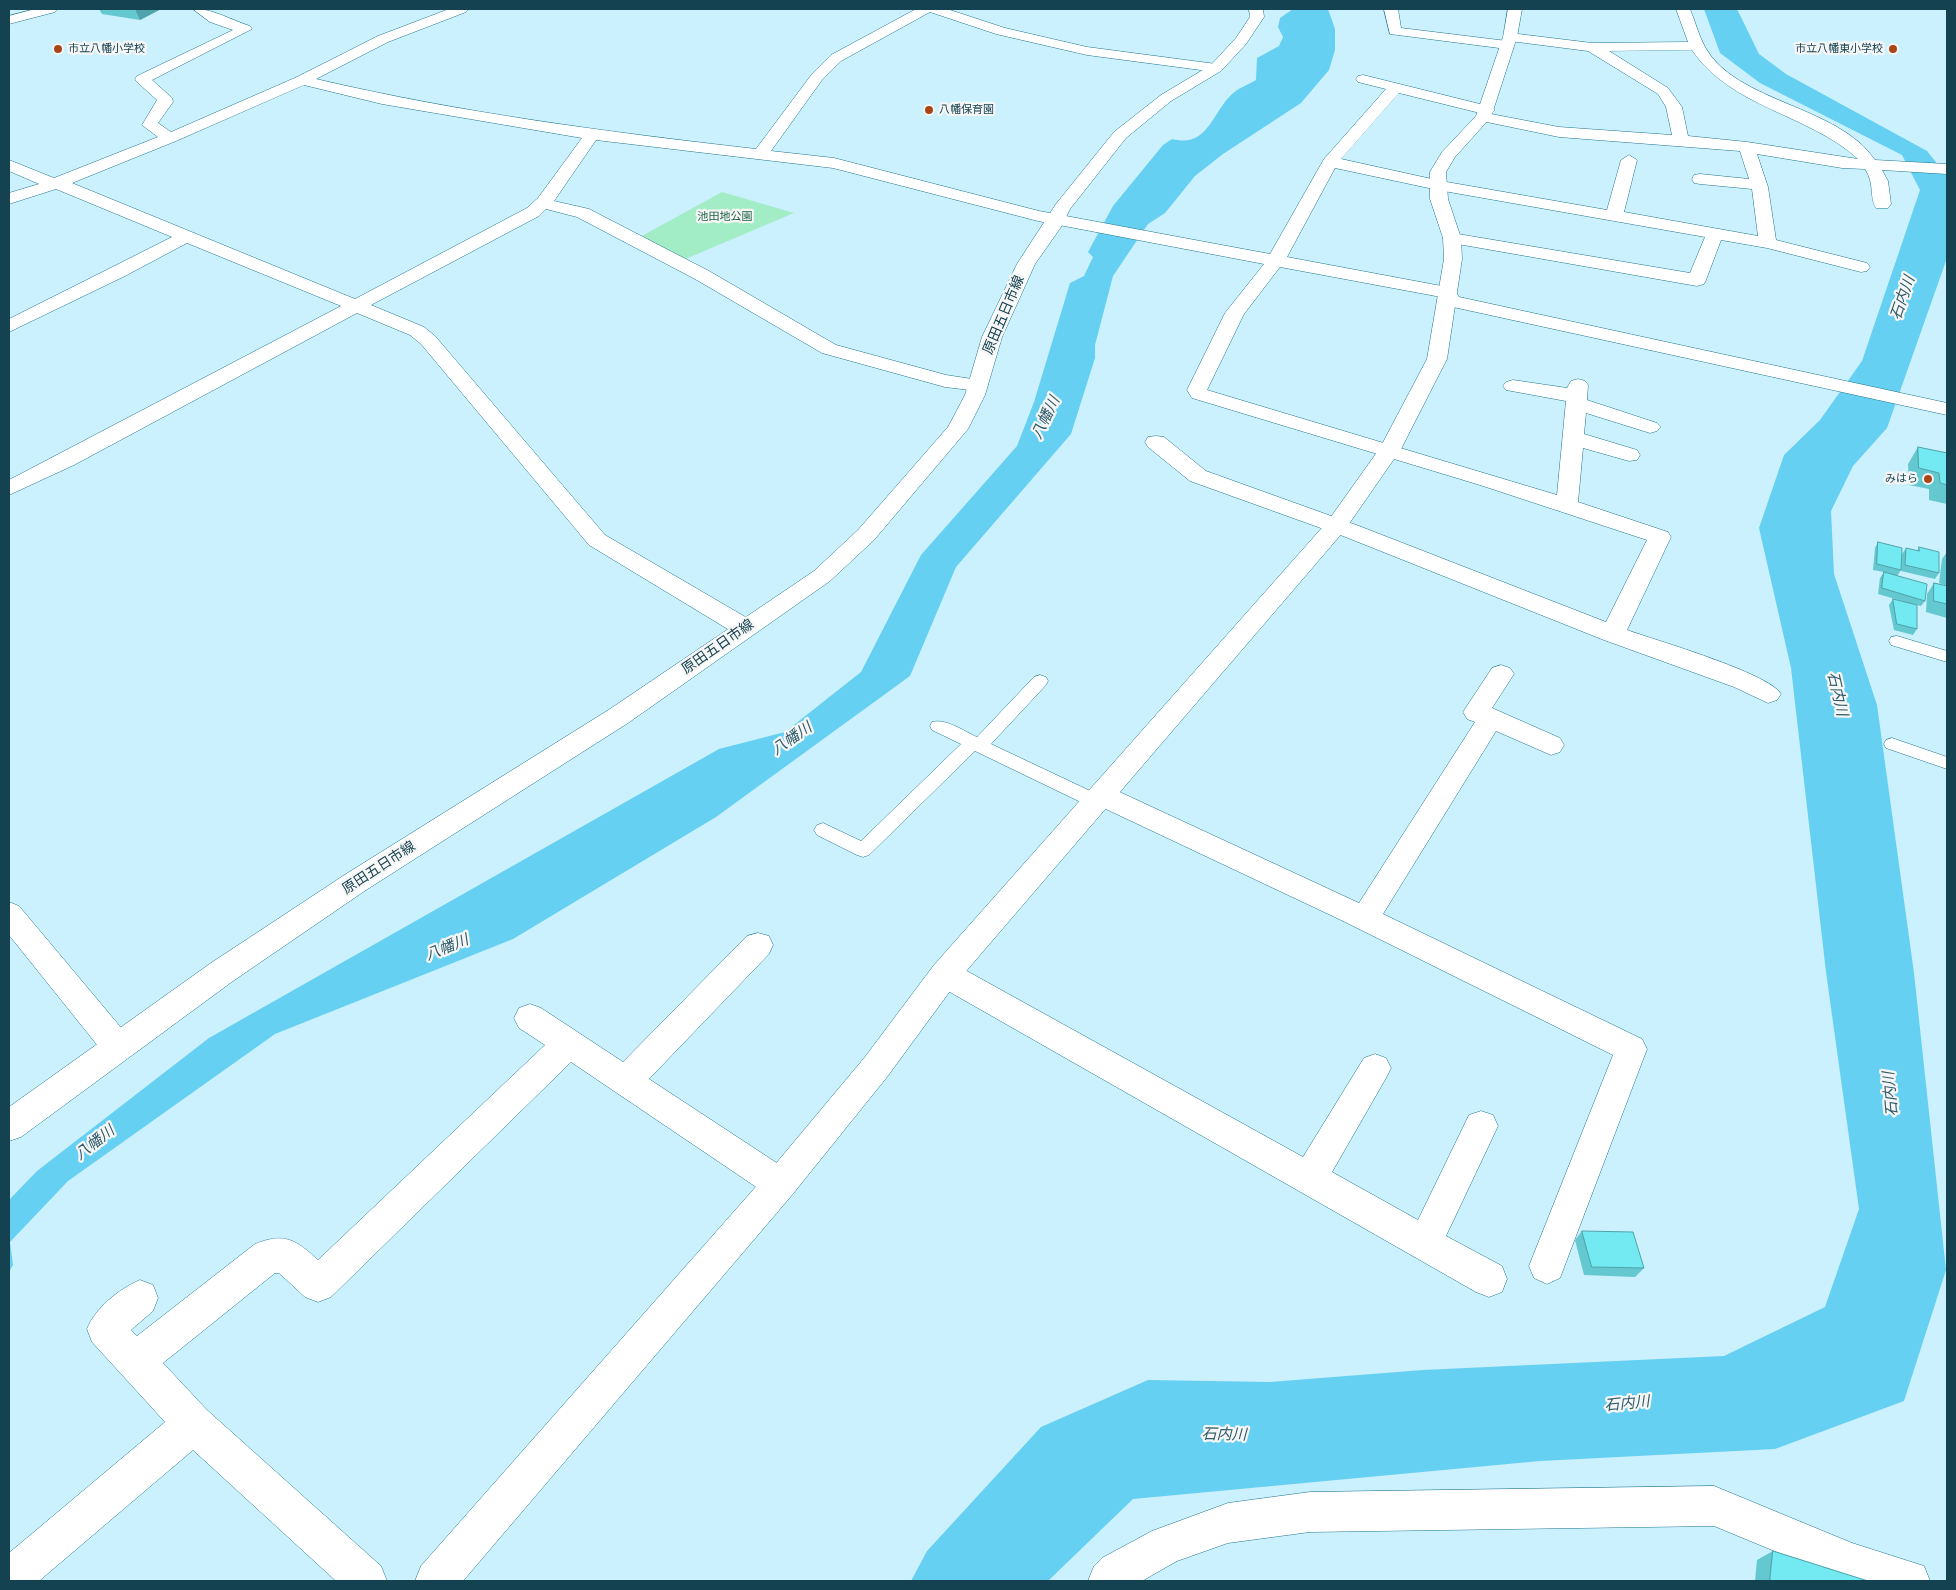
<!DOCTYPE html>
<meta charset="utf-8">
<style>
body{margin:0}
#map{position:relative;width:1956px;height:1590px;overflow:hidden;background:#cbf0fe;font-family:"Fira Sans Condensed",sans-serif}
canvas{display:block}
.frame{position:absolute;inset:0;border:10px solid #154250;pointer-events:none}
</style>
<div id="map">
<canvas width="1956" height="1590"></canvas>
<div class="frame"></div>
</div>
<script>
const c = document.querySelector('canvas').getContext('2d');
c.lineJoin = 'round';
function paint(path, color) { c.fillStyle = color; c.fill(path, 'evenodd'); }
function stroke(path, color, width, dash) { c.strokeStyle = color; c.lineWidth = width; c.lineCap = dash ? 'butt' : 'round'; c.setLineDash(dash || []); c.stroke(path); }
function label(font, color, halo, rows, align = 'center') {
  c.font = font + ' "Fira Sans Condensed","Noto Sans JP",sans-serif'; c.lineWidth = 4.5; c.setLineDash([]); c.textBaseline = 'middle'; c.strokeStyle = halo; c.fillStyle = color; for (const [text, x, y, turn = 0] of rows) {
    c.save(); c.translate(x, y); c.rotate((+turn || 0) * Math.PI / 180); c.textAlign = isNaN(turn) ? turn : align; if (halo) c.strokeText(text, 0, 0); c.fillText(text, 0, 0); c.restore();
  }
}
paint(new Path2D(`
 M722,192l72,21 -111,47 -43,-23z`), '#a3edc6');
paint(new Path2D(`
 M1293,9h35l7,20v21l-6,20 -28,33 -78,51 -28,22 -30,37 -17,11 -35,52 -18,69v13l-24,76 -115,133 -46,109 -194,141 -203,122 -238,95 -207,147 -58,61 3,23 -4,7v-72l28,-29 172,-133 510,-289 66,-17 76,-60 60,-117 96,-109 17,-44 36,-119 14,-7 9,-19 -5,-5 25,-46 50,-61 9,-6c36,9 39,-25 60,-45 6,-6 16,-9 24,-14l1,-22 22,-12 4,-9 -5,-10 2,-9z
 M1704,9h33l22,45 27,20 141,77 20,25v82l-60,170 -34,38 -22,45 3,63 43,131 37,268 32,297 -42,131 -129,48 -235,12 -407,38 -85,82h-137l16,-30 114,-124 107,-47 122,2 153,-12 301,-14 101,-49 34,-98 -33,-237 -35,-304 -32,-140 25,-73 36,-35 42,-59 58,-171 -18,-35 -142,-72 -40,-30z`), '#65d0f2');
const service = new Path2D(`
 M1897,636l50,15v11l-56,-17 -2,-4 2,-4z
 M1040,675l6,2 2,4 -2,4 -55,59 112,53 3,5 -3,5 -6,2 -6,-2 -116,-56 -106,104 -6,2 -6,-2 -40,-20 -3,-5 3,-5 6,-2 38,18 100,-97 -29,-14 -2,-4 2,-4c14,-4 33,10 45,15l57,-60z
 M1892,738l55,19v12l-61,-21 -2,-4 2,-4z`);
const minor = new Path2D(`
 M193,9c19,-1 38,11 57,17l2,3 -100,51 20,18 1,4 -15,21 13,9 126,-55 81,-41 71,-27h19l-2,3 -78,30 -72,37c145,34 292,53 440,70l56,-75 19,-19 85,-46h31l58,19 82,19 129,17 7,4 -2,3 -5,1 -129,-17 -91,-21 -66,-22 -89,49 -19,19 -51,71 63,7 205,53 231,43 54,-95 62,-70 -28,-7 -2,-3 2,-3 5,-1 129,32 3,3 -4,4 68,13 113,8 -6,-28 -8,-13 -70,-43 -78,-10 -7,-4 7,-4 82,10 96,-1 -12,-33h14c5,12 9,27 15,38 31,56 133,58 170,113l72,4v10l-65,-4 6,11 3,23 -3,4h-12c-7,-11 -1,-24 -11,-39l-23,-1 -85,-14 11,33 8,53 91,23 3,4 -3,4 -6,1 -94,-24 -46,-8 -15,40 -2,4 -7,2 -245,-43 -6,-1 -3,-4 3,-4 6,-1 238,40 15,-36 -267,-47 -103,-22 -48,89 160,30 7,2 5,8 488,106v12l-494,-108 -7,-2 -5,-8 -161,-30 -36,47 -37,76 350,105 9,-94 -60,-11 -3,-4 3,-4 7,-2 54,8 4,-7 7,-2 7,2 3,4 -1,15 70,23 4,4 -4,4 -7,2 -64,-20 -2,21 53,16 3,5 -3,5 -8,1 -46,-13 -5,54 90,30 3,5 -44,93c28,10 142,43 154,64l-4,6 -9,3 -34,-16 -130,-47 -261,-104 -153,-55 -42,-34 -3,-5 3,-5 8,-1 8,1 42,34 153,55 247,96 41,-82 -167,-55 -288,-87 -5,-8 38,-77 39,-49 -226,-43 -205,-53 -237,-28 -42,61 35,8 120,62 127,74 110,30 39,6 3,4 -3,4 -7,2 -33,-4 -123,-34 -127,-74 -118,-62 -31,-8 -7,7 -168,89 53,22 11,9 170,199 149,87 3,6 -3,6 -9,2 -9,-2 -147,-89 -168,-201 -11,-9 -53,-22 -283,152 -65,30v-15l332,-174 -154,-63 -62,33 -116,56v-13l163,-82 -116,-48 -47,15v-11l30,-9 -30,-13v-11l45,18 104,-41 -16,-12 15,-25 -20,-18 -2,-3 2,-3 96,-46 -23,-8zM1692,50c39,58 117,64 166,109l-111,-17 -59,-6 -6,-29 -14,-19 -59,-37zM304,85l78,19 200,34 -44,60 -11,10 -172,91 -283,-116 104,-42zM1399,93l81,20 -5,4 2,3 82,17 181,14 9,28 -49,-5 -6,1 -2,4 2,4 6,1 52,5 6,47 -134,-24 13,-52 -8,-5 -8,5 -14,50 -166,-29 -100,-22z
 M1384,9h14l3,19 106,13 7,4 -7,4 -117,-15z
 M1501,665l9,3 4,6 -22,34 68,30 4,7 -4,7 -9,3 -55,-24 -113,183 259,125 5,10 -87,229 -13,6 -13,-6 -5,-12 84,-211 -272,-135 -250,-118 -4,-7 4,-7 10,-3 10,3 248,115 116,-181 -8,-3 -4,-7 29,-44z
 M9,902l10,4 109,130 5,10 -5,10 -11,4 -11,-4 -97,-121z
 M758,933l11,3 4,9 -4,9 -120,125 143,94 5,11 -5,11 -12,5 -12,-5 -197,-133 -240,235 -13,5 -13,-5 -26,-24h-4l-112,90 44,47 174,156 6,15h-51l-143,-131 -154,131h-30v-28l156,-131 -73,-80 -5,-13c8,-21 32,-40 53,-49l13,5 5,13 -5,13 -22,19 6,6 118,-92c30,-12 41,-4 63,16l227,-215 -26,-17 -5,-10 5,-10 11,-4 11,4 82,54 124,-126z
 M945,961l11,4 347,192 61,-99 11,-4 11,4 5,10 -5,10 -54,94 86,48 51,-105 12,-4 12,4 5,11 -52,110 56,30 5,13 -5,13 -13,5 -13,-5 -542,-309 -4,-9 4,-9z
 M1714,1486l138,57 72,23 6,15h-83l-133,-55 -404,6 -82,11 -51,18 -35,20h-54l6,-15 8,-8 50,-27 76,-28 82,-11z`);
const tertiary = new Path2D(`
 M1508,9h14l-5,28 -26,80 -36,40 -9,15 2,27 13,39 1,21 -15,100 -46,90 -57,82 -388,452 -69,94 -95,118 -329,386h-48l6,-15 347,-393 97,-116 69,-92 394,-444 52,-73 47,-89 17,-100 -1,-21 -13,-39v-27l12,-20 34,-36 27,-79z`);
const secondary = new Path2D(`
 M1249,9h14l1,8 -18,27 -25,27 -50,30 -45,37 -56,71 -9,18 -26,37 -33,73 -17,58 -17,34 -94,111 -44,41 -202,142 -262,167 -133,91 -212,156 -12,4v-34l202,-144 135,-89 264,-165 204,-138 44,-41 90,-103 17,-32 17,-58 35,-73 39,-60 58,-72 47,-37 50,-30 25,-27 14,-21z`);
const primary = new Path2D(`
 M35,9h22l-2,3 -46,12v-8z`);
stroke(service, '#1f758d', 1);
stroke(minor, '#1f758d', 1);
stroke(tertiary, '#1f758d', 1);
stroke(secondary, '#1f758d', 1);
stroke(primary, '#1f758d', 1);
paint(service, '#fff');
paint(minor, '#fff');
paint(tertiary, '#fff');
paint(secondary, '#fff');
paint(primary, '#fff');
paint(new Path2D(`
 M99,9h62l-21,11 -38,-6z
 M1918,447l29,6v51l-18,-4v-11l-20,-4 -1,-21z
 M1878,542l23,28 -4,6 -11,-3 39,28 -4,5 -4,-1v24l-4,6 -19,-5 -5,-25 4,-6 12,3 -27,-8 2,-16 4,-6 -11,-2 2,-22z
 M1919,547l20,26 -4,6 -34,-8 1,-17 4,-6 11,3z
 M1947,552v34l-8,-3 3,-24z
 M1934,583l13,3v32l-21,-6 1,-18z
 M1582,1231l62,37 -9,9 -51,-2 -9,-35z
 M1773,1551l95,30h-113l2,-21z`), '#63c8cf');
paint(new Path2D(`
 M135,9h26l-21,11z`), '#50a3a9');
const building = new Path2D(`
 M1918,447l29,6v32l-7,-2 -1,-10 -20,-5z
 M1878,542l24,6 -1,22 -24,-6z
 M1919,547l20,5v21l-34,-8 1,-17 13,3z
 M1884,572l43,12 -2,17 -43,-13z
 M1934,583l13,3v18l-13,-3z
 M1893,599l24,6v24l-20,-5z
 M1582,1231l51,1 11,36 -52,-1z
 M1773,1551l95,30h-98z`);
paint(building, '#73e9f1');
stroke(building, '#50a3a9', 1);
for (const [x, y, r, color] of [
 [58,49,5,"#aa4518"],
 [1893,49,5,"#aa4518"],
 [929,110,5,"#aa4518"],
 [1928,479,5,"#aa4518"]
]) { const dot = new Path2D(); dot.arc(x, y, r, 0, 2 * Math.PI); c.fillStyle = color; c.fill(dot); stroke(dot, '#f6f6f6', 2); }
label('11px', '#154250', '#f6f6f6', [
 ["市立八幡小学校",68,49],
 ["市立八幡東小学校",1883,49,"right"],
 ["八幡保育園",939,110],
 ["みはら",1918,479,"right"]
], 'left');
label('11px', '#1b6043', '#f6f6f6', [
 ["池田地公園",725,217]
]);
label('14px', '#154250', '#f6f6f6', [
 ["原田五日市線",1004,315,-67],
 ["原田五日市線",718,647,-35],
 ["原田五日市線",379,868,-33]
]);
label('italic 15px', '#2c5a68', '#f6f6f6', [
 ["石内川",1903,298,-71],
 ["八幡川",1046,418,-64],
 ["石内川",1837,694,77],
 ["八幡川",792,739,-35],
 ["八幡川",447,948,-22],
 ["石内川",1891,1094,-95],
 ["八幡川",95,1143,-38],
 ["石内川",1627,1404,-6],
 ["石内川",1224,1435,1]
]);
</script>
